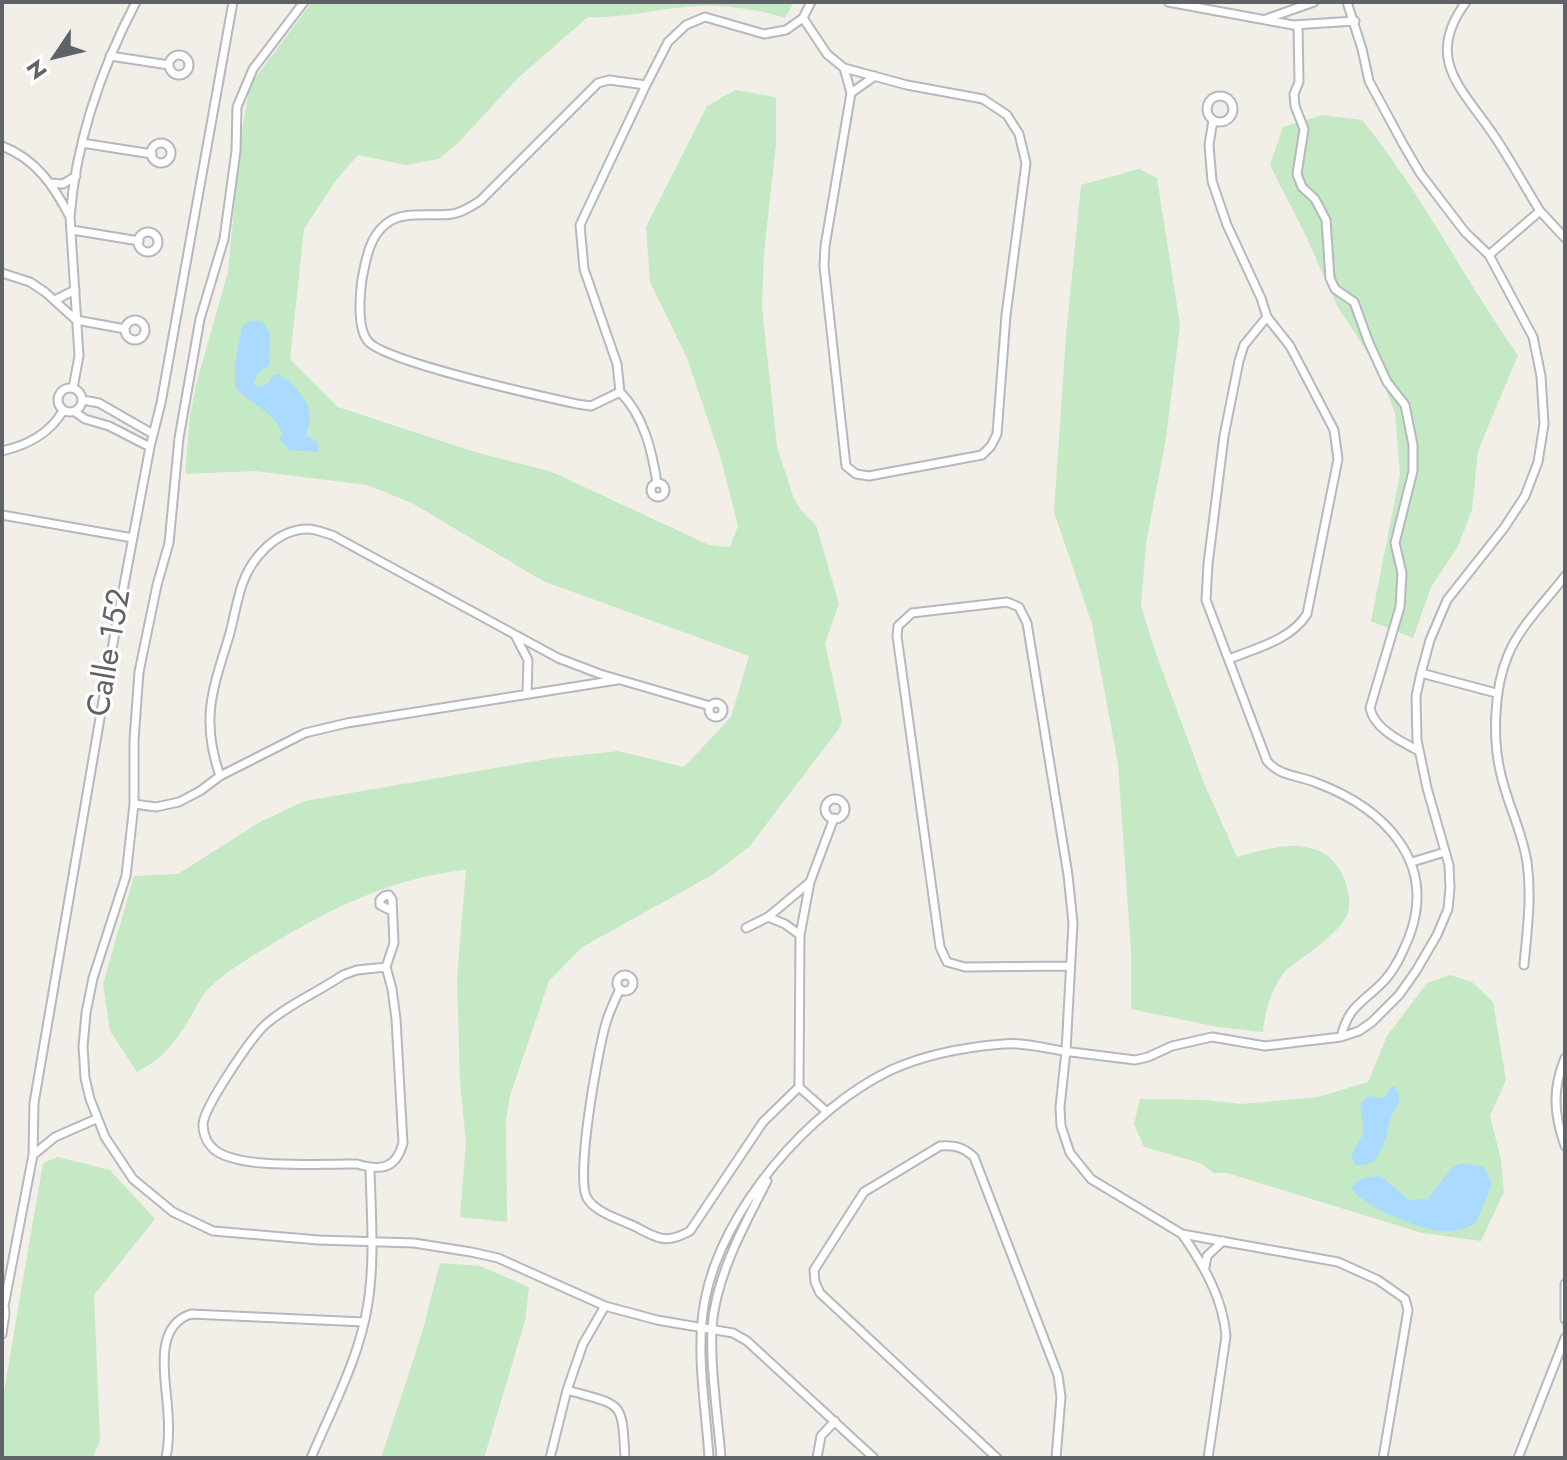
<!DOCTYPE html>
<style>
body{margin:0}
#map{position:relative;width:1567px;height:1460px;overflow:hidden;background:#f1efe8;font-family:Jost,sans-serif}
canvas{display:block}
.frame{position:absolute;inset:0;border:4px solid #5f6368;pointer-events:none}
.north{position:absolute;left:16px;top:16px;width:80px;height:80px;-webkit-text-stroke:6px #fff;paint-order:stroke;rotate:235deg;font-size:22px;font-weight:700;line-height:32px;text-align:center;color:#5f6368}
.north::after{content:'';display:block;margin:auto;width:28px;height:36px;background:#5f6368;clip-path:polygon(50% 0,100% 100%,50% 72%,0 100%)}
</style>
<div id="map">
<canvas width="1567" height="1460"></canvas>
<div class="frame"></div>
<div class="north">N</div>
</div>
<script>
const c = document.querySelector('canvas').getContext('2d');
c.lineJoin = 'round';
function paint(path, color) { c.fillStyle = color; c.fill(path, 'evenodd'); }
function stroke(path, color, width, dash) { c.strokeStyle = color; c.lineWidth = width; c.lineCap = dash ? 'butt' : 'round'; c.setLineDash(dash || []); c.stroke(path); }
function label(font, color, halo, rows, align = 'center') {
  c.font = font + ' Jost,sans-serif'; c.lineWidth = 6; c.setLineDash([]); c.textBaseline = 'middle'; c.strokeStyle = halo; c.fillStyle = color; for (const [text, x, y, turn = 0] of rows) {
    c.save(); c.translate(x, y); c.rotate((+turn || 0) * Math.PI / 180); c.textAlign = isNaN(turn) ? turn : align; if (halo) c.strokeText(text, 0, 0); c.fillText(text, 0, 0); c.restore();
  }
}
paint(new Path2D(`
 M312,2h482l-9,16c-23,-8 -62,-13 -86,-12 -38,1 -73,13 -111,11l-70,61 -59,64 -20,17 -33,6 -48,-10 -21,24 -33,50 -14,130 48,48 137,45 77,20 157,73 21,2 8,-21 -17,-67 -34,-101 -37,-76 -4,-55 61,-121 28,-16 41,7v48l-12,108 -2,54 15,140 16,49 8,14 15,15 23,79 -14,39 17,78 -4,9 -89,117 -37,28 -130,72 -33,34 -39,115 -4,23 1,103 -47,-5 6,-75 -6,-60 -3,-104 9,-108c-73,7 -137,39 -199,77 -20,12 -43,26 -60,43 -6,7 -11,18 -16,26 -14,24 -28,43 -54,56l-27,-41 -7,-47 31,-108 44,-2 82,-52 45,-21 248,-43 65,-7 66,16 47,-50 18,-61 -206,-75 -131,-78 -45,-18 -113,-14 -69,3 5,-58 6,-31 32,-113 13,-136 9,-51z
 M1322,115l40,5c60,73 101,158 156,235l-40,96 -6,59 -14,36 -27,41 -18,51 -42,-17 29,-147 -5,-61 -18,-46 -40,-61 -31,-70 -36,-71 13,-38z
 M1139,169l18,9 23,147 -14,113 -20,106 -5,61 13,43 49,133 34,76c39,-11 89,-26 108,24 4,13 7,24 1,36 -10,19 -45,41 -61,54 -15,20 -19,37 -22,61l-45,-5 -87,-18v-58l-13,-187 -26,-140 -38,-112 12,-176 15,-151z
 M1450,975l22,7 21,20 13,78 -16,36 11,44 3,32 -23,49 -59,-8 -195,-60h-13l-14,-10 -56,-16 -10,-23 6,-25 65,1 37,4 76,-7 50,-15 19,-46 40,-53z
 M58,1157l52,13 45,49 -61,76 6,145 -7,18h-91v-55l41,-240z
 M440,1263l40,3 49,21 -4,34 -41,137h-103l41,-125z`), '#c5e8c5');
paint(new Path2D(`
 M251,321h11l8,13 -1,32 -8,4 -8,13 5,4 10,-4 3,-5 6,-4c14,5 33,27 33,42 1,8 -4,12 -3,20l11,6 1,10 -30,-2 -10,-11 3,-6c-10,-24 -31,-28 -47,-46v-23l7,-38z
 M1394,1086c3,5 4,6 5,11 1,8 -4,11 -7,18 -7,19 -8,54 -37,50l-4,-9 13,-24 -4,-28 9,-8 12,2 6,-3 3,-8z
 M1463,1163l21,4 8,17 -16,39c-11,6 -22,10 -36,8 -19,-1 -81,-26 -88,-43 7,-12 16,-11 29,-12l28,24 19,-1 25,-33z`), '#aadaff');
const street = new Path2D(`
 M304,2l-51,67 -16,38 -1,44 -12,88 -24,80 -21,119 -10,105 -12,42 -18,87 -5,68v64l-8,72 -33,102 -7,35 -3,33 2,32 5,21 15,38 28,42 40,33 40,19 106,9 95,3 57,9 27,6 107,48 52,14 76,13 14,8 127,117
 M1168,2l125,23 62,-4
 M1466,2c-43,58 -3,87 29,135 16,24 30,50 45,74l-51,44
 M803,18l24,36 17,14 63,17 76,14 24,16 12,19 7,29 -20,152 -9,119 -6,12 -9,9 -113,21 -13,-2 -10,-8 -22,-200 1,-20 26,-153 -7,-25
 M1266,19l48,-17
 M1298,25l1,57 -5,12 1,12 9,23 -7,45 5,13 13,12 11,21 4,58 5,11 19,13 15,41 18,39 18,23 8,40v26l-18,72 7,30 -2,34 -30,101c4,21 32,34 49,43
 M169 65a10 10 0 1 1 20 0a10 10 0 1 1-20 0Z
 M110,56l59,9
 M646,85l-37,-5 -11,3 -118,118c-9,5 -18,12 -28,13 -20,3 -50,-4 -66,10 -17,13 -20,36 -24,55 -2,16 -5,47 5,61 13,21 178,57 210,64l14,2 29,-14 -3,-28 -33,-95 -4,-44 66,-140 22,-43 18,-17 19,-8 59,17 22,-4 17,-12 8,-16
 M851,93l24,-17
 M1207 109a13 13 0 1 1 26 0a13 13 0 1 1-26 0Z
 M1213,120l-4,25 3,36 15,44 34,73 6,19 23,29 44,84 4,29 -31,155c-16,26 -51,34 -78,45
 M82,143l70,11
 M151 153a10 10 0 1 1 20 0a10 10 0 1 1-20 0Z
 M2,146c34,13 52,40 68,71
 M50,183l13,1 13,-8
 M1540,211l25,27
 M72,230l67,11
 M138 242a10 10 0 1 1 20 0a10 10 0 1 1-20 0Z
 M2,273l28,9 15,10 31,28 49,9
 M55,300l20,-10
 M1267,317l-23,28 -5,16 -15,75 -16,128 -2,36 61,161c14,16 31,14 50,22 66,25 121,78 92,154 -7,17 -15,35 -29,48 -20,19 -32,23 -39,52
 M125 330a10 10 0 1 1 20 0a10 10 0 1 1-20 0Z
 M58 400a12 12 0 1 1 24 0a12 12 0 1 1-24 0Z
 M73,388l6,-32 -9,-139c6,-76 31,-148 66,-215
 M620,392c24,24 32,59 37,91
 M83,400l16,3 54,31
 M75,412l10,7 24,7 41,21
 M2,451c26,-6 47,-17 61,-40
 M651 490a7 7 0 1 1 14 0a7 7 0 1 1-14 0Z
 M2,515l131,23
 M516,637l12,23 -1,34
 M1421,673l75,20
 M709 710a7 7 0 1 1 14 0a7 7 0 1 1-14 0Z
 M220,776c-20,-58 -7,-87 10,-143 4,-16 7,-33 12,-48 9,-27 35,-56 66,-56 8,0 16,4 24,6l226,123 42,16 110,32
 M825 809a10 10 0 1 1 20 0a10 10 0 1 1-20 0Z
 M134,804l22,3 23,-5 21,-11 20,-15 85,-43 42,-10 270,-43
 M1412,862l33,-10
 M768,917l17,7 15,11
 M746,928l22,-11 42,-35
 M1524,965c3,-34 8,-68 3,-103 -5,-31 -19,-57 -26,-87 -9,-36 -7,-87 7,-120 12,-29 38,-54 57,-79
 M1070,966l-105,1 -18,-5 -7,-15 -43,-311 1,-10 14,-13 95,-11 12,5 8,16 41,252 5,48 -7,128 -6,56 1,19 9,27 21,26 91,55 156,28 40,18 27,19 3,11 -25,148
 M386,967l-29,3 -14,5c-25,17 -56,30 -78,50 -14,13 -61,82 -62,99 0,11 5,21 13,27 28,19 105,12 141,13 24,7 39,5 46,-21l-7,-124 -4,-30 -6,-22 8,-24 -2,-44 -3,-4 -5,1 -4,4v5l12,6
 M617 983a8 8 0 1 1 16 0a8 8 0 1 1-16 0Z
 M620,989c-5,11 -11,23 -14,34 -8,26 -31,155 -19,175 8,14 32,21 47,28 23,12 31,19 56,5l73,-109 36,-35 28,25
 M1565,1058c-13,31 -11,57 0,88
 M799,1087l1,-152 10,-53 24,-64
 M33,1155l22,-18 41,-18
 M1182,1234c21,30 41,64 44,102l-18,122
 M1205,1267l2,-11 16,-15
 M1565,1284v35
 M2,1334l3,-20 -1,-8 29,-151 1,-52 77,-449 39,-207 11,-44 72,-401
 M567,1390c56,16 55,9 58,68
 M166,1458c3,-15 3,-29 2,-44 -1,-31 -17,-87 23,-100l173,8
 M311,1458c21,-50 49,-101 57,-155 7,-44 3,-91 2,-135
 M550,1458l17,-68 16,-46 22,-38
 M709,1458c-3,-51 -14,-107 -4,-158 17,-90 104,-191 186,-230 33,-15 75,-23 112,-26 19,-2 41,4 60,7 24,3 48,6 72,9l13,-3 24,-11 40,-9 53,9 76,-9 18,-6 13,-9 27,-27 17,-24 21,-36 11,-26 2,-21 -1,-23 -22,-77 -10,-48 -1,-44 5,-23 9,-33 17,-40 57,-72 21,-32 13,-34 6,-38 -3,-48 -8,-39 -44,-82 -24,-23 -23,-30 -22,-29 -17,-29 -34,-63 -7,-32 -15,-47
 M721,1458c-3,-42 -14,-107 -7,-147 8,-46 32,-89 53,-130
 M817,1458l4,-22 14,-15
 M997,1458l-177,-165 -5,-11 -1,-12 50,-78 76,-46c15,-1 23,1 34,11l84,218 3,22 -5,61
 M1518,1458l47,-120`);
stroke(street, '#b5b8bc', 11);
stroke(street, '#fff', 7);
label('32px', '#5f6368', '#fff', [
 ["Calle 152",111,653,-80]
]);
</script>
